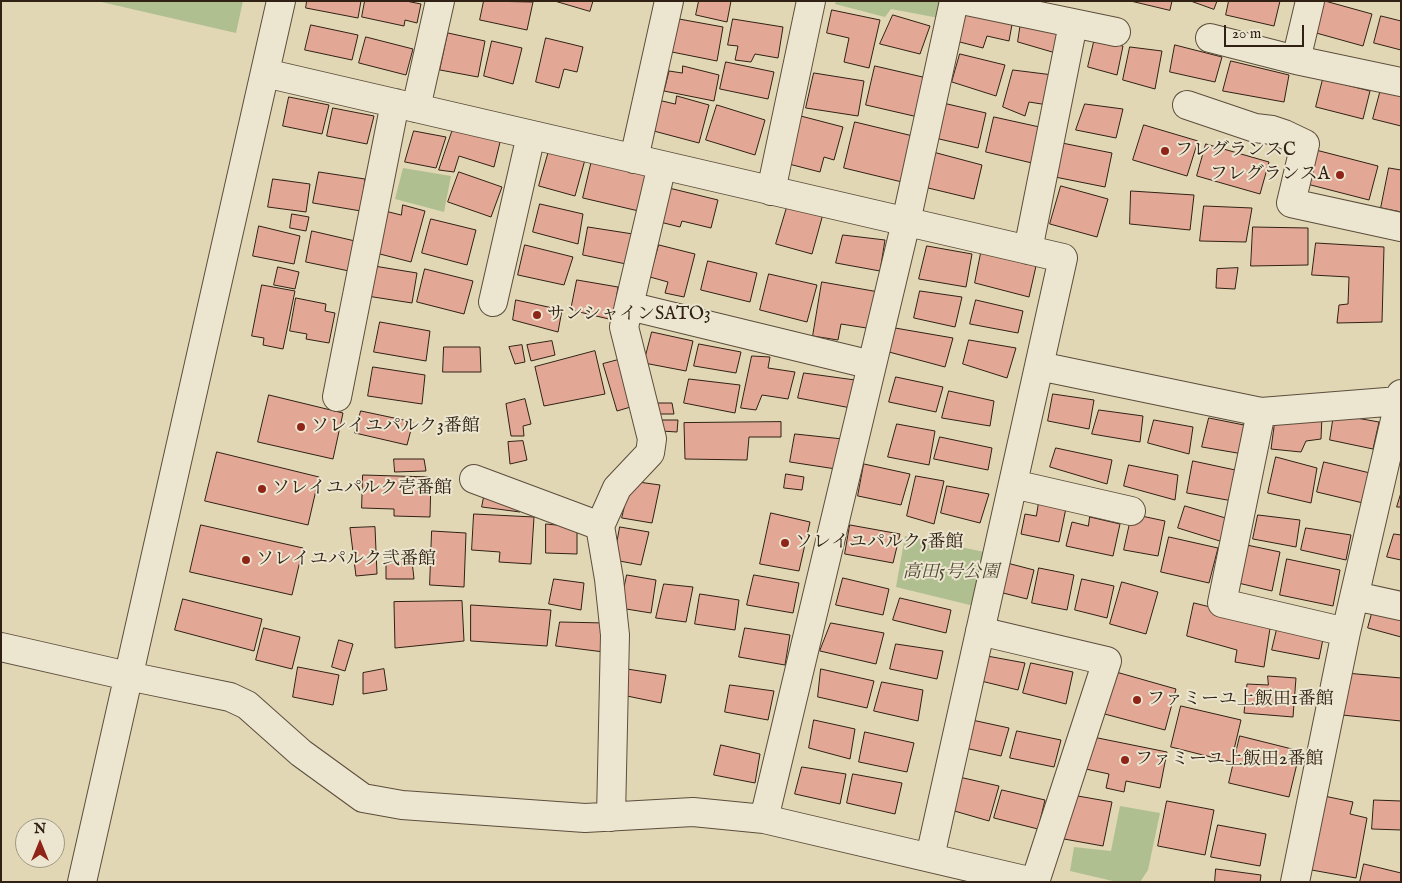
<!DOCTYPE html>
<meta charset="utf-8">
<style>
body{margin:0}
#map{position:relative;width:1402px;height:883px;overflow:hidden;background:#e1d7b5;font-family:"IM FELL English",serif}
canvas{display:block}
.frame{position:absolute;inset:0;border:2px solid #302114;pointer-events:none}
.north{position:absolute;left:15px;top:818px;width:50px;height:50px;box-sizing:border-box;background:#ece5cf;border:1px solid #a19784;border-radius:50%;rotate:0deg;font-size:14px;font-weight:700;line-height:20px;text-align:center;color:#302114}
.north::after{content:'';display:block;margin:auto;width:18px;height:22px;background:#8f2418;clip-path:polygon(50% 0,100% 100%,50% 72%,0 100%)}
.scale{position:absolute;left:1224px;top:25px;width:80px;height:22px;box-sizing:border-box;border:2px solid #302114;border-top:0;padding-left:6px;font-size:15px;line-height:18px;white-space:nowrap;color:#302114;-webkit-text-stroke:4px #ece5cf;paint-order:stroke}
</style>
<div id="map">
<canvas width="1402" height="883"></canvas>
<div class="frame"></div>
<div class="north">N</div>
<div class="scale">20 m</div>
</div>
<script>
const c = document.querySelector('canvas').getContext('2d');
c.lineJoin = 'round';
function paint(path, color) { c.fillStyle = color; c.fill(path, 'evenodd'); }
function stroke(path, color, width, dash) { c.strokeStyle = color; c.lineWidth = width; c.lineCap = dash ? 'butt' : 'round'; c.setLineDash(dash || []); c.stroke(path); }
function label(font, color, halo, rows, align = 'center') {
  c.font = font + ' "IM FELL English","Noto Serif JP",serif'; c.lineWidth = 4; c.setLineDash([]); c.textBaseline = 'middle'; c.strokeStyle = halo; c.fillStyle = color; for (const [text, x, y, turn = 0] of rows) {
    c.save(); c.translate(x, y); c.rotate((+turn || 0) * Math.PI / 180); c.textAlign = isNaN(turn) ? turn : align; if (halo) c.strokeText(text, 0, 0); c.fillText(text, 0, 0); c.restore();
  }
}
paint(new Path2D(`
 M97,1h146l-7,32z
 M836,1h112l-4,18 -53,-10 -6,8 -50,-13z
 M403,168l48,8 -7,36 -49,-13z
 M905,536l80,16 -11,54 -78,-19z
 M1120,806l40,7 -12,57 -8,12h-23l-47,-11 4,-24 37,4z`), '#b0bf90');
const building = new Path2D(`
 M307,1h54l-3,17 -52,-10z
 M365,1h41l15,3 -4,19 -12,-3 -1,6 -42,-9z
 M484,1l49,1 -6,28 -47,-10z
 M555,1h38l-3,10z
 M699,1h32l-4,21 -31,-7z
 M1131,1h41l-2,9z
 M1191,1h26l-3,8z
 M1229,1h51l-6,25 -48,-11z
 M1317,1h8l47,13 -9,32 -54,-15z
 M832,10l48,10 -11,48 -25,-6 5,-24 -22,-5z
 M965,10l48,9 -4,22 -22,-5 -4,12 -27,-7z
 M893,15l37,11 -10,28 -40,-10z
 M1381,16l20,5v29l-27,-7z
 M679,19l44,8 -6,34 -45,-9z
 M733,19l50,8 -5,31 -23,-4 -4,8 -16,-2 3,-14 -10,-1z
 M1021,22l43,8 -5,24 -41,-12z
 M311,25l47,10 -6,25 -47,-10z
 M448,33l37,8 -7,36 -38,-7z
 M366,37l47,12 -7,26 -47,-12z
 M546,38l37,9 -6,25 -13,-3 -5,19 -23,-6z
 M492,41l30,7 -9,36 -29,-8z
 M1094,42l29,4 -6,29 -29,-8z
 M1175,45l47,12 -7,25 -45,-10z
 M1130,47l32,4 -7,38 -32,-9z
 M960,54l45,11 -9,31 -44,-14z
 M1231,61l58,14 -5,27 -61,-11z
 M726,62l48,10 -6,27 -48,-10z
 M683,66l36,9 -5,26 -50,-10 5,-20 13,2z
 M875,66l52,12 -9,39 -52,-12z
 M1013,70l40,5 -5,30 -19,-3 -4,14 -22,-9z
 M814,73l50,8 -6,35 -52,-8z
 M1323,79l47,12 -7,28 -47,-12z
 M1381,89l20,6v31l-28,-7z
 M677,96l32,9 -10,38 -49,-13 8,-30 17,4z
 M289,97l40,8 -7,29 -39,-8z
 M943,103l43,10 -8,35 -43,-10z
 M1085,104l38,5 -7,29 -40,-8z
 M717,105l48,15 -10,35 -49,-15z
 M333,108l41,8 -7,28 -40,-8z
 M793,114l50,13 -9,33 -10,-3 -4,15 -39,-10z
 M994,117l50,11 -8,36 -50,-12z
 M855,122l58,14 -11,46 -58,-14z
 M1144,125l54,16 -11,35 -54,-16z
 M454,126l47,12 -7,29 -35,-11 -5,16 -15,-2z
 M414,131l32,6 -10,31 -31,-6z
 M1062,143l50,10 -7,34 -50,-10z
 M1206,144l63,18 -9,32 -63,-18z
 M550,147l36,9 -11,40 -36,-10z
 M1312,149l66,17 -9,34 -66,-17z
 M933,152l49,13 -8,34 -50,-12z
 M592,160l60,16 -9,36 -60,-14z
 M1389,168l12,2v42l-20,-4z
 M319,172l46,7 -4,32 -48,-8z
 M459,172l43,15 -11,30 -43,-15z
 M273,179l37,5 -4,28 -38,-5z
 M1061,186l47,13 -11,38 -47,-13z
 M669,188l49,12 -7,28 -29,-7 -2,6 -20,-5z
 M1131,191l63,4 -4,35 -60,-6z
 M540,204l43,10 -5,30 -45,-12z
 M788,204l35,10 -11,40 -36,-10z
 M403,205l22,6 -14,51 -35,-9 9,-42 16,4z
 M1204,206l48,2 -6,34 -46,-1z
 M292,214l17,3 -3,14 -16,-3z
 M431,219l45,11 -9,35 -45,-12z
 M259,226l41,10 -6,28 -41,-8z
 M588,227l45,7 -7,30 -43,-9z
 M1253,227l55,1v37l-57,1z
 M312,231l43,10 -6,30 -43,-9z
 M843,235l42,5 -5,31 -44,-8z
 M1316,243l68,4 -2,75 -45,1 2,-18 9,-1 1,-27 -37,-2z
 M525,245l48,12 -9,28 -46,-10z
 M659,245l36,9 -11,43 -19,-4 3,-11 -18,-5z
 M927,246l45,8 -6,33 -47,-8z
 M981,253l55,13 -7,31 -54,-14z
 M708,261l49,12 -7,29 -49,-12z
 M374,266l43,7 -5,30 -45,-7z
 M278,267l21,5 -4,17 -21,-4z
 M1238,268l-3,21 -19,-1 1,-19z
 M425,269l48,12 -9,33 -47,-12z
 M769,274l48,11 -10,37 -47,-12z
 M577,280l41,7 -5,33 -42,-10z
 M822,282l57,10 -6,37 -32,-5 -3,16 -25,-4z
 M262,285l33,6 -12,58 -20,-4 1,-7 -12,-2z
 M920,291l42,6 -7,30 -41,-9z
 M296,298l30,6 -1,7 10,2 -6,30 -23,-4 1,-5 -17,-3z
 M516,300l46,10 -4,22 -45,-12z
 M976,300l47,11 -5,22 -48,-9z
 M380,322l50,9 -4,30 -52,-9z
 M895,328l58,10 -8,29 -56,-15z
 M652,332l41,9 -7,30 -42,-8z
 M969,340l47,8 -9,30 -44,-14z
 M552,341l3,14 -24,6 -4,-16z
 M699,344l42,8 -5,21 -42,-7z
 M522,345l3,17 -10,2 -6,-17z
 M444,347h36l1,25h-38z
 M595,351l10,43 -61,12 -9,-39z
 M752,356l18,1 -2,11 27,4 -7,27 -26,-4 -6,15 -15,-2z
 M618,360l16,46 -17,5 -14,-47z
 M373,367l52,8 -3,29 -54,-8z
 M804,373l51,7 -4,28 -53,-10z
 M896,377l47,10 -7,25 -47,-10z
 M689,379l51,6 -5,28 -51,-10z
 M949,391l45,10 -4,25 -48,-8z
 M1053,394l41,6 -5,29 -41,-8z
 M269,395l74,18 -10,46 -75,-17z
 M525,399l6,25 -8,2 1,10h-13l-5,-32z
 M657,403h15l2,11h-18z
 M1099,410l44,6 -3,26 -48,-8z
 M361,411l52,11 -6,23 -52,-12z
 M1334,414l45,8 -6,27 -43,-9z
 M1283,416h39l-1,23 -15,2 -5,11 -30,-3 3,-22z
 M1209,418l40,8 -6,28 -41,-7z
 M661,420h17l-1,12 -16,-1z
 M1154,420l39,7 -4,27 -41,-11z
 M781,422v15h-32l-2,23 -62,-1 -1,-36z
 M897,424l38,7 -6,34 -41,-8z
 M795,434l48,5 -7,30 -46,-7z
 M940,437l52,11 -4,22 -54,-11z
 M523,441l4,19 -17,4 -2,-22z
 M1056,448l56,12 -5,24 -57,-17z
 M217,452l102,25 -11,48 -103,-24z
 M1276,457l41,11 -6,35 -43,-10z
 M394,459h30l2,12 -31,1z
 M1193,461l47,10 -7,30 -46,-8z
 M1324,462l46,11 -7,30 -46,-11z
 M864,464l46,10 -9,31 -43,-9z
 M1129,465l49,10 -3,25 -51,-14z
 M786,474l18,3 -2,13 -18,-2z
 M363,475l68,2 -1,40 -36,-1v-7l-32,-1z
 M916,476l28,5 -10,43 -27,-8z
 M631,481l29,4 -8,38 -30,-5z
 M947,486l42,8 -9,29 -39,-10z
 M485,492l37,10 -2,10 -38,-5z
 M1401,493v14h-4z
 M1039,502l27,6 -7,34 -38,-8 4,-20 11,2z
 M1185,506l44,13 -6,23 -45,-14z
 M771,513l39,9 -11,49 -39,-7z
 M474,514l60,3 -3,47 -32,-2 1,-10 -28,-2z
 M1132,514l33,7 -7,35 -34,-6z
 M1258,515l42,5 -4,27 -43,-8z
 M1090,517l30,7 -7,32 -47,-10 6,-24 16,4z
 M546,524l31,3v27l-31,-1z
 M201,525l102,23 -11,47 -102,-23z
 M850,525l50,9 -7,29 -48,-9z
 M375,527l2,47 -21,2 -6,-48z
 M620,527l29,5 -8,33 -27,-5z
 M1306,528l45,7 -5,25 -45,-10z
 M432,531l34,2 -2,54 -34,-2z
 M1394,534l7,1v25l-14,-3z
 M1169,537l49,11 -9,35 -48,-11z
 M1242,544l38,8 -8,39 -38,-9z
 M1287,559l53,11 -7,36 -53,-11z
 M412,561l2,18h-28v-17z
 M1007,563l27,7 -7,29 -28,-7z
 M1039,568l35,7 -7,35 -35,-7z
 M627,575l29,5 -5,33 -31,-5z
 M754,575l45,8 -6,30 -46,-8z
 M843,578l46,11 -6,26 -47,-10z
 M554,579l30,4 -3,27 -32,-6z
 M1082,579l32,7 -7,32 -32,-8z
 M1122,582l36,10 -12,42 -36,-10z
 M664,584l29,3 -7,35 -30,-4z
 M700,594l39,6 -4,30 -40,-6z
 M900,598l51,12 -5,23 -53,-13z
 M183,599l79,20 -8,32 -79,-21z
 M462,601l2,40 -69,7 -1,-46z
 M1194,603l77,19 -7,45 -29,-5 2,-12 -50,-14z
 M471,605l80,5 -4,36 -76,-5z
 M1374,606l27,7v24l-33,-9z
 M560,622l45,1 -1,29 -48,-6z
 M831,623l53,10 -8,31 -56,-13z
 M1278,625l46,9 -5,25 -47,-9z
 M264,628l36,9 -8,32 -36,-9z
 M745,628l45,7 -5,30 -46,-8z
 M339,640l14,4 -8,27 -13,-4z
 M896,644l47,7 -6,28 -47,-10z
 M987,656l38,7 -7,27 -37,-9z
 M1031,663l42,9 -7,32 -43,-11z
 M298,667l41,8 -6,30 -40,-8z
 M384,669l3,21 -24,4v-21z
 M627,669l39,6 -5,28 -39,-8z
 M821,669l53,12 -7,27 -49,-11z
 M1109,670l67,19 -11,41 -68,-18z
 M1346,673l55,5v43l-59,-6z
 M1268,676l28,2 -3,39 -49,-4 3,-29 21,1z
 M882,682l41,8 -5,31 -44,-10z
 M730,685l44,6 -6,29 -43,-8z
 M1181,706l60,14 -10,42 -60,-15z
 M814,720l41,9 -5,30 -41,-11z
 M972,720l37,8 -8,28 -36,-8z
 M1017,731l44,9 -7,27 -44,-9z
 M865,732l49,11 -7,29 -48,-10z
 M1088,736l79,16 -7,36 -34,-7 -2,11 -18,-4 3,-14 -28,-6z
 M1240,736l60,15 -11,46 -60,-14z
 M721,745l39,9 -5,29 -41,-8z
 M802,767l44,7 -6,30 -45,-10z
 M853,774l49,9 -7,31 -48,-11z
 M959,777l40,9 -10,35 -38,-11z
 M1002,790l43,10 -7,29 -44,-11z
 M1072,795l40,7 -9,44 -39,-7z
 M1319,795l34,7 -3,12 17,4 -11,60 -50,-9z
 M1374,800l27,1v29l-29,-1z
 M1167,801l47,9 -9,45 -47,-9z
 M1218,825l48,9 -6,32 -49,-9z
 M1364,864l37,9v9h-41z
 M1216,869l45,6 -1,7h-45z`);
paint(building, '#e3a895');
stroke(building, '#302114', 1);
const minor = new Path2D(`
 M967,1l149,31
 M1310,1l-14,59 105,22
 M1210,38l86,22
 M265,73l798,185 -133,599
 M1187,105l68,23 17,2 12,4 21,10 -14,59 110,24
 M416,108l24,-107
 M634,159l35,-158
 M771,191l40,-190
 M1028,250l45,-226
 M493,302l38,-167
 M629,306l243,59
 M1039,366l222,46 138,-11
 M337,397l58,-294
 M1261,412l-39,191 124,29
 M474,479l126,47
 M1013,484l118,27
 M1355,596l46,10
 M980,631l127,30 -72,221
 M1,647l127,29 102,21 17,8 54,48 62,45 39,7 183,13 108,-6 71,7 269,63
 M611,817l4,-182 -6,-56 -9,-53 17,-38 33,-35 2,-14 -28,-112 38,-162
 M764,819l142,-597 48,-221
 M82,882l199,-881
 M1295,882l51,-250 55,-238`);
stroke(minor, '#5c4e3c', 30);
stroke(minor, '#ece5cf', 28);
for (const [x, y, r, color] of [
 [1165,151,5,"#8f2418"],
 [1340,175,5,"#8f2418"],
 [537,315,5,"#8f2418"],
 [301,427,5,"#8f2418"],
 [262,489,5,"#8f2418"],
 [785,543,5,"#8f2418"],
 [246,560,5,"#8f2418"],
 [1137,700,5,"#8f2418"],
 [1125,760,5,"#8f2418"]
]) { const dot = new Path2D(); dot.arc(x, y, r, 0, 2 * Math.PI); c.fillStyle = color; c.fill(dot); stroke(dot, '#ece5cf', 2); }
label('18px', '#302114', '#ece5cf', [
 ["フレグランスC",1175,151],
 ["フレグランスA",1330,175,"right"],
 ["サンシャインSATO3",547,315],
 ["ソレイユパルク3番館",311,427],
 ["ソレイユパルク壱番館",272,489],
 ["ソレイユパルク5番館",795,543],
 ["ソレイユパルク弐番館",256,560],
 ["ファミーユ上飯田1番館",1147,700],
 ["ファミーユ上飯田2番館",1135,760]
], 'left');
label('italic 18px', '#504833', '#ece5cf', [
 ["高田5号公園",951,573]
]);
</script>
